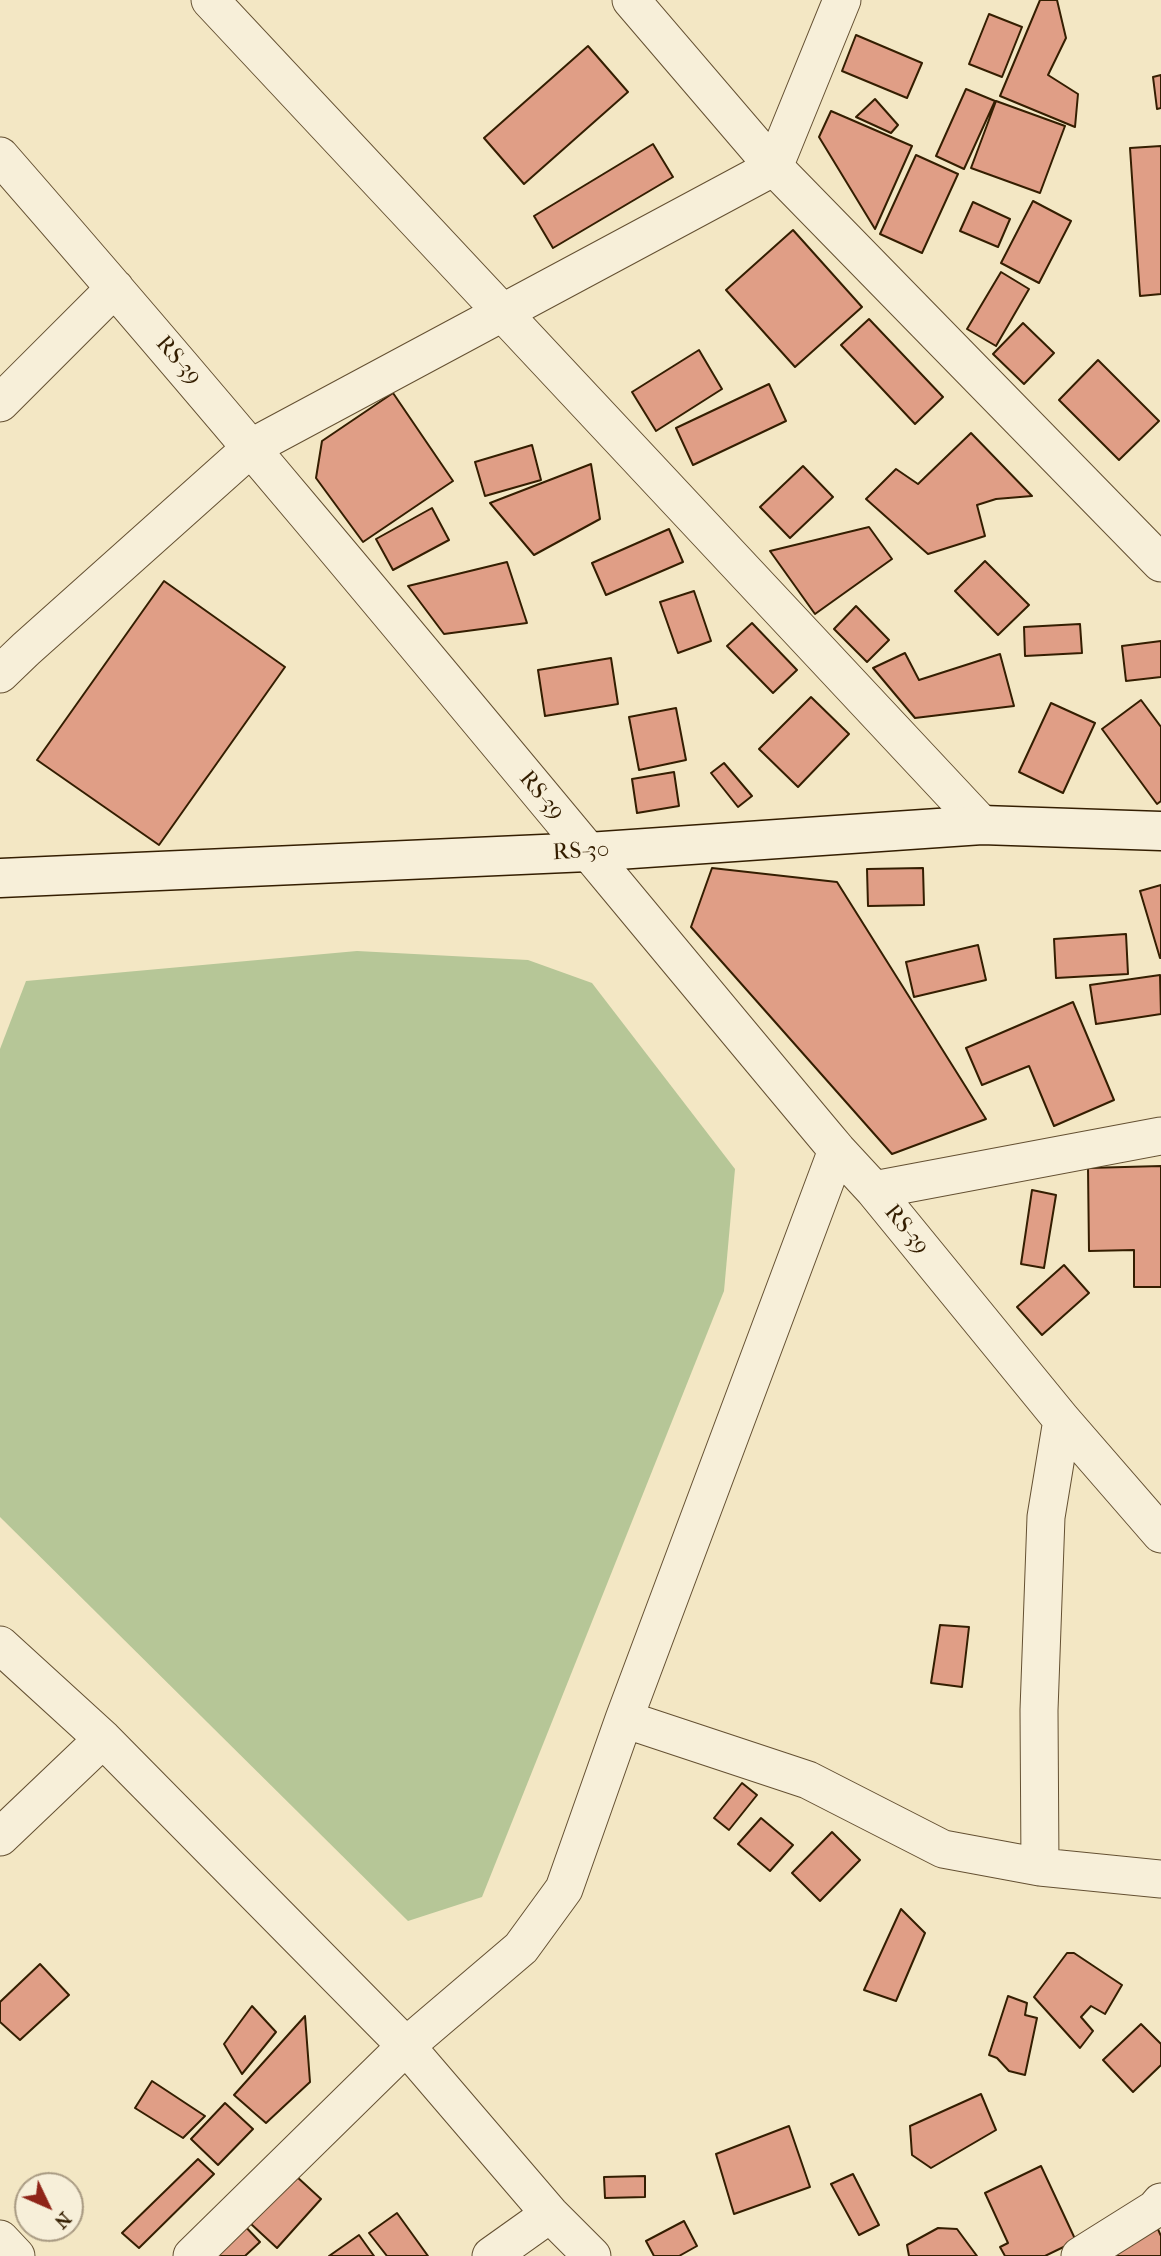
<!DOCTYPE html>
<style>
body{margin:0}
#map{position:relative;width:1161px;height:2256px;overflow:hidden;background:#f3e7c4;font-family:"IM FELL French Canon",serif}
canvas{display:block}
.north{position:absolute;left:14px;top:2172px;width:70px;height:70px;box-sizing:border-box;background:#f7efd9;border:2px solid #a99b83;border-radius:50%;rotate:134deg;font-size:19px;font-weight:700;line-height:28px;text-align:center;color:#341e01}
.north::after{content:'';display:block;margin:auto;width:24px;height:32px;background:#8f2418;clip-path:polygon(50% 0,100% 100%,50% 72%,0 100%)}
</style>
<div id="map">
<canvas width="1161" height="2256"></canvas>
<div class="north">N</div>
</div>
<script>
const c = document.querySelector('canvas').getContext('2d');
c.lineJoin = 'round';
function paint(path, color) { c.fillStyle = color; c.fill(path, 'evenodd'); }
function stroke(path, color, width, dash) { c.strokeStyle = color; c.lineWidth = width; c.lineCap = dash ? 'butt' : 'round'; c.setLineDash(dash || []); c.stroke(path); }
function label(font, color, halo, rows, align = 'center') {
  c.font = font + ' "IM FELL French Canon",serif'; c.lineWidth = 6; c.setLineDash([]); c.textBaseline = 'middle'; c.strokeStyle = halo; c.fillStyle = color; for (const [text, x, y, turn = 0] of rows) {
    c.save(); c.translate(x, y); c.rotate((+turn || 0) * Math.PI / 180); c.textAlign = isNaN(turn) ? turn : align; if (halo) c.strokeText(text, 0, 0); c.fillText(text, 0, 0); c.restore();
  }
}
paint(new Path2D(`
 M357,951l171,9 64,23 143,186 -11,122 -242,606 -74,24 -408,-404v-468l26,-68z`), '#b6c697');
const building = new Path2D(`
 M1040,0h17l9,38 -18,37 30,19 -3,33 -75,-31z
 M989,14l33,13 -20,50 -33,-13z
 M856,35l66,28 -15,35 -65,-27z
 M588,46l40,46 -104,92 -40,-46z
 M1161,75v33l-4,1 -4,-32z
 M966,89l29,12 -31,68 -28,-13z
 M875,99l23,26 -7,8 -35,-16z
 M996,101l69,25 -25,67 -69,-25z
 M831,111l81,35 -37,83 -56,-92z
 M653,144l20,33 -120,71 -19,-32z
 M1161,146v148l-21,2 -10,-148z
 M916,155l42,19 -36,79 -42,-19z
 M1033,201l38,20 -32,62 -38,-20z
 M973,202l37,17 -12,28 -38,-16z
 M793,230l69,77 -67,60 -69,-77z
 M1001,272l28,17 -33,57 -29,-17z
 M869,319l74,78 -28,27 -74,-79z
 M1023,323l31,30 -30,31 -31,-30z
 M699,350l23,39 -66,42 -24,-39z
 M1098,360l61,61 -40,39 -60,-60z
 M769,384l17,37 -93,44 -17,-37z
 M393,393l60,88 -90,61 -47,-64 6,-37z
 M971,433l61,63 -36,3 -19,6 8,31 -57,18 -62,-55 30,-30 22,15z
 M532,445l9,35 -56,16 -10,-34z
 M591,464l9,55 -66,36 -44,-52z
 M803,466l30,31 -43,41 -30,-31z
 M432,508l17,32 -56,30 -17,-31z
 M869,527l23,32 -77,55 -45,-63z
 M669,529l14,33 -77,33 -14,-32z
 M985,561l44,44 -31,30 -43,-44z
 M507,562l20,61 -83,11 -36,-48z
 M164,581l121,86 -126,178 -122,-85z
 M694,591l17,50 -33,12 -18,-51z
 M856,606l33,34 -22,22 -33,-33z
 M752,623l45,47 -24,23 -46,-47z
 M1080,624l2,29 -57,3 -1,-29z
 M1161,641v36l-35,4 -4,-35z
 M905,653l14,27 81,-26 14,52 -99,12 -42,-50z
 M611,658l7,46 -73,12 -7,-46z
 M811,697l38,37 -51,53 -39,-38z
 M1141,700l20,27v74l-4,3 -55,-75z
 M1051,703l44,20 -32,70 -44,-21z
 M676,708l10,52 -47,10 -10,-53z
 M724,763l28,33 -14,11 -27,-34z
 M674,772l5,34 -42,7 -5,-34z
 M712,868l125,14 149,237 -94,35 -201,-227z
 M923,868l1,37 -56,1 -1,-37z
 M1161,885v73h-1l-20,-67z
 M1126,934l2,40 -72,4 -2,-39z
 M978,945l8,35 -72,17 -8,-35z
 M1160,975l1,39 -65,10 -6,-39z
 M1073,1002l41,98 -60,26 -25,-60 -47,19 -16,-37z
 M1161,1166v121h-27v-37l-45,1 -1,-83z
 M1032,1190l24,5 -12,73 -23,-4z
 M1064,1265l25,28 -47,42 -25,-28z
 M940,1625l29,2 -7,60 -31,-4z
 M742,1783l15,12 -28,35 -15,-12z
 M761,1818l32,27 -23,26 -32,-27z
 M832,1832l28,28 -40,41 -28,-28z
 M901,1909l24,24 -29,68 -32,-11z
 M1067,1953h7l48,32 -17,29 -14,-8 -10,11 12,14 -13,17 -46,-51z
 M40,1964l29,31 -49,45 -20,-18v-20z
 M1008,1996l19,7 -2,12 12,3 -12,57 -16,-4 -12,-13 -8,-3z
 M252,2006l24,26 -34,42 -18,-30z
 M305,2016l5,66 -44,41 -32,-28z
 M1141,2024l20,20v21l-28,27 -30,-32z
 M152,2081l53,35 -22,22 -48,-30z
 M981,2094l15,36 -65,38 -19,-13 -2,-29z
 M225,2103l28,26 -35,36 -27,-26z
 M789,2126l21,61 -76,27 -18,-60z
 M198,2159l16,15 -75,74 -17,-15z
 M1041,2166l35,75 -31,15h-40l-5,-9 8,-4 -23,-50z
 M853,2174l26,51 -20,10 -28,-51z
 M296,2176l25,23 -44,49 -26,-24z
 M645,2176v21l-40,1 -1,-21z
 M397,2213l31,43h-41l-18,-23z
 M684,2221l13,25 -18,10h-25l-8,-15z
 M241,2222l19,20 -15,14h-39z
 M1157,2227l4,9v20h-49z
 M938,2228l19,1 20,27h-68l-2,-11z
 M359,2235l15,21h-45z`);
paint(building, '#e09e86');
stroke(building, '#341e01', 2);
const street = new Path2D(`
 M210,0l772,825
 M631,0l143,167 387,396
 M0,156c285,326 559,662 837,994l37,40 188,230 99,114
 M0,403l115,-115
 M0,674l26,-25 226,-202 522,-280 68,-167
 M874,1190l287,-54
 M0,1645l103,94 303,307 144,168 42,42
 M624,1719l184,61 135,69 97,18 121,12
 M0,1837l103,-98
 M1040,1867l-1,-157 7,-193 16,-97
 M0,2239l16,17
 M192,2256l214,-210 115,-98 43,-59 60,-170 213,-569
 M491,2256l59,-42
 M1080,2256l75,-47 6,-7`);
const secondary = new Path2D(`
 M0,878l588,-26 394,-27 179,6`);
stroke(street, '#645032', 39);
stroke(secondary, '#341e01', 41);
stroke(street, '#f7efd9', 37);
stroke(secondary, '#f7efd9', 38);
label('23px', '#341e01', '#f7efd9', [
 ["RS-39",178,361,49],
 ["RS-39",541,796,50],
 ["RS-30",581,852,-3],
 ["RS-39",906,1230,51]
]);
</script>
